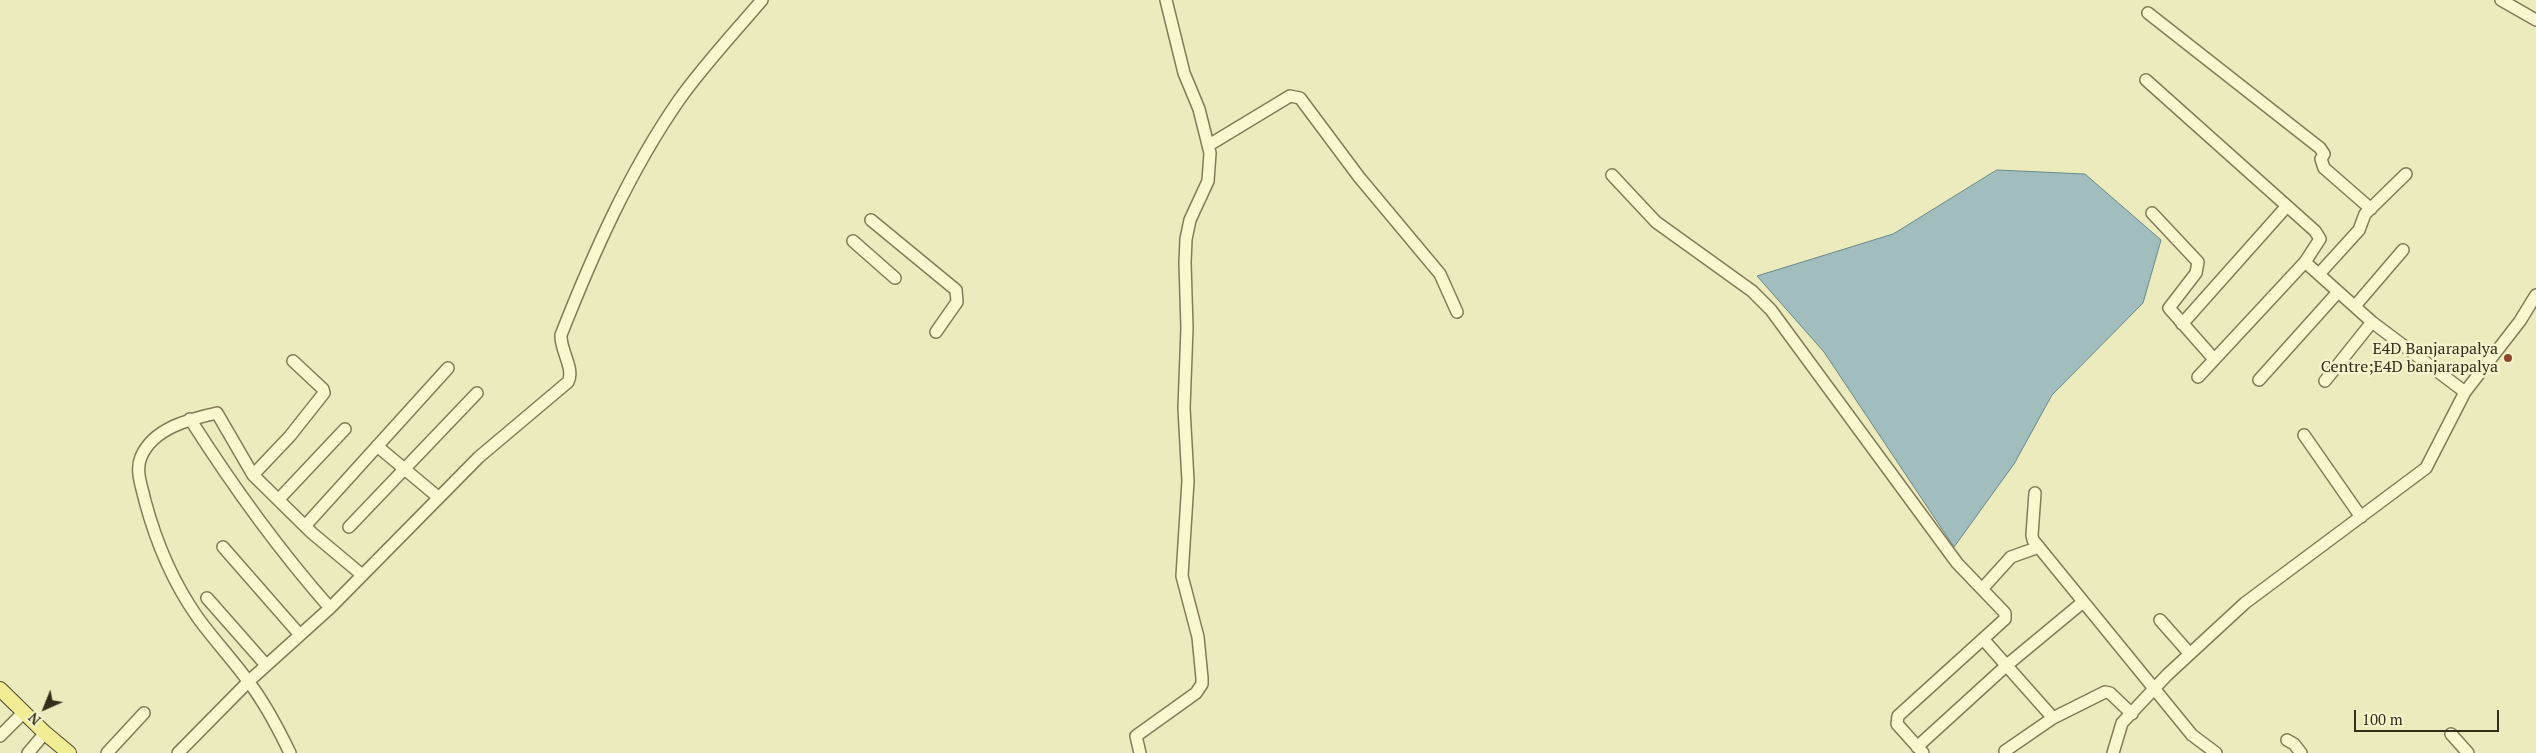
<!DOCTYPE html>
<style>
body{margin:0}
#map{position:relative;width:2536px;height:753px;overflow:hidden;background:#ecebbd;font-family:"PT Serif",serif}
canvas{display:block}
.north{position:absolute;left:20px;top:683px;width:50px;height:50px;-webkit-text-stroke:4px #f4f4cc;paint-order:stroke;rotate:224deg;font-size:14px;font-weight:700;line-height:20px;text-align:center;color:#332d1b}
.north::after{content:'';display:block;margin:auto;width:18px;height:22px;background:#332d1b;clip-path:polygon(50% 0,100% 100%,50% 72%,0 100%)}
.scale{position:absolute;left:2354px;top:710px;width:145px;height:22px;box-sizing:border-box;border:2px solid #332d1b;border-top:0;padding-left:6px;font-size:15px;line-height:18px;white-space:nowrap;color:#332d1b;-webkit-text-stroke:4px #f4f4cc;paint-order:stroke}
</style>
<div id="map">
<canvas width="2536" height="753"></canvas>
<div class="north">N</div>
<div class="scale">100 m</div>
</div>
<script>
const c = document.querySelector('canvas').getContext('2d');
c.lineJoin = 'round';
function paint(path, color) { c.fillStyle = color; c.fill(path, 'evenodd'); }
function stroke(path, color, width, dash) { c.strokeStyle = color; c.lineWidth = width; c.lineCap = dash ? 'butt' : 'round'; c.setLineDash(dash || []); c.stroke(path); }
function label(font, color, halo, rows, align = 'center') {
  c.font = font + ' "PT Serif",serif'; c.lineWidth = 5; c.setLineDash([]); c.textBaseline = 'middle'; c.strokeStyle = halo; c.fillStyle = color; for (const [text, x, y, turn = 0] of rows) {
    c.save(); c.translate(x, y); c.rotate((+turn || 0) * Math.PI / 180); c.textAlign = isNaN(turn) ? turn : align; if (halo) c.strokeText(text, 0, 0); c.fillText(text, 0, 0); c.restore();
  }
}
const water = new Path2D(`
 M1997,170l88,4 76,66 -18,63 -91,92 -38,69 -60,83 -130,-195 -67,-76 136,-42z`);
paint(water, '#a1bdbd');
stroke(water, '#69898a', 1);
const minor = new Path2D(`
 M2501,0l35,20
 M2148,13l172,135 4,6 -3,5 3,9 47,41
 M2146,80l169,151 5,8 -15,23 -107,115
 M1209,145l81,-49 10,2 59,79 81,97 17,38
 M1612,175l44,47 96,69 19,19 186,253 48,50v6l-107,97 -1,8 26,29
 M2152,213l46,49 -2,11 -27,35 45,51
 M871,220l85,70 1,12 -21,30
 M853,241l42,37
 M2305,262l67,60 93,70
 M2319,274l40,-44 6,-16 41,-40
 M2355,306l48,-56
 M2182,324l105,-118
 M2259,380l79,-88
 M2325,381l47,-59
 M190,419c42,66 88,130 140,189
 M2304,435l57,82
 M377,446l61,51
 M253,475l37,-39 34,-43 -1,-4 -30,-28
 M2035,493l-3,42 1,5 159,195 24,18
 M279,499l66,-70
 M305,526l143,-158
 M349,527l128,-134
 M223,547l77,88
 M1982,589l29,-32 28,-10
 M207,598l59,67
 M2160,620l30,34
 M1983,639l70,79
 M2451,734l17,19
 M0,736l23,-23
 M2287,740l7,4 7,9
 M1917,747l90,-82 76,-63
 M2005,751l48,-33 52,-26 5,1 22,21
 M28,753l17,-20
 M107,753l37,-40
 M178,753l71,-72 81,-73 149,-151 89,-75c7,-13 -8,-32 -7,-47 32,-81 68,-163 118,-235 25,-35 55,-67 83,-100
 M290,753c-12,-25 -25,-50 -42,-72 -16,-22 -34,-41 -50,-63 -24,-34 -42,-76 -53,-117 -3,-14 -10,-30 -4,-44 12,-29 49,-38 76,-44l36,62 59,58 49,41
 M1140,753l-4,-17 60,-43 6,-9v-6l-4,-41 -16,-61 6,-95 -4,-73 3,-80 -2,-65 1,-24 4,-19 18,-39 2,-28 -11,-44 -15,-36 -18,-73
 M2113,753l9,-30 45,-48 78,-72 181,-135 39,-76 55,-71 16,-26`);
const major = new Path2D(`
 M0,689l45,44 24,20`);
stroke(minor, '#837b57', 14);
stroke(major, '#51472b', 16);
stroke(minor, '#f8f7d0', 11);
stroke(major, '#f0ed94', 14);
for (const [x, y, r, color] of [
 [2508,358,5,"#914529"]
]) { const dot = new Path2D(); dot.arc(x, y, r, 0, 2 * Math.PI); c.fillStyle = color; c.fill(dot); stroke(dot, '#f4f4cc', 2); }
label('16px', '#332d1b', '#f4f4cc', [
 ["E4D Banjarapalya",2498,349],
 ["Centre;E4D banjarapalya",2498,367]
], 'right');
</script>
